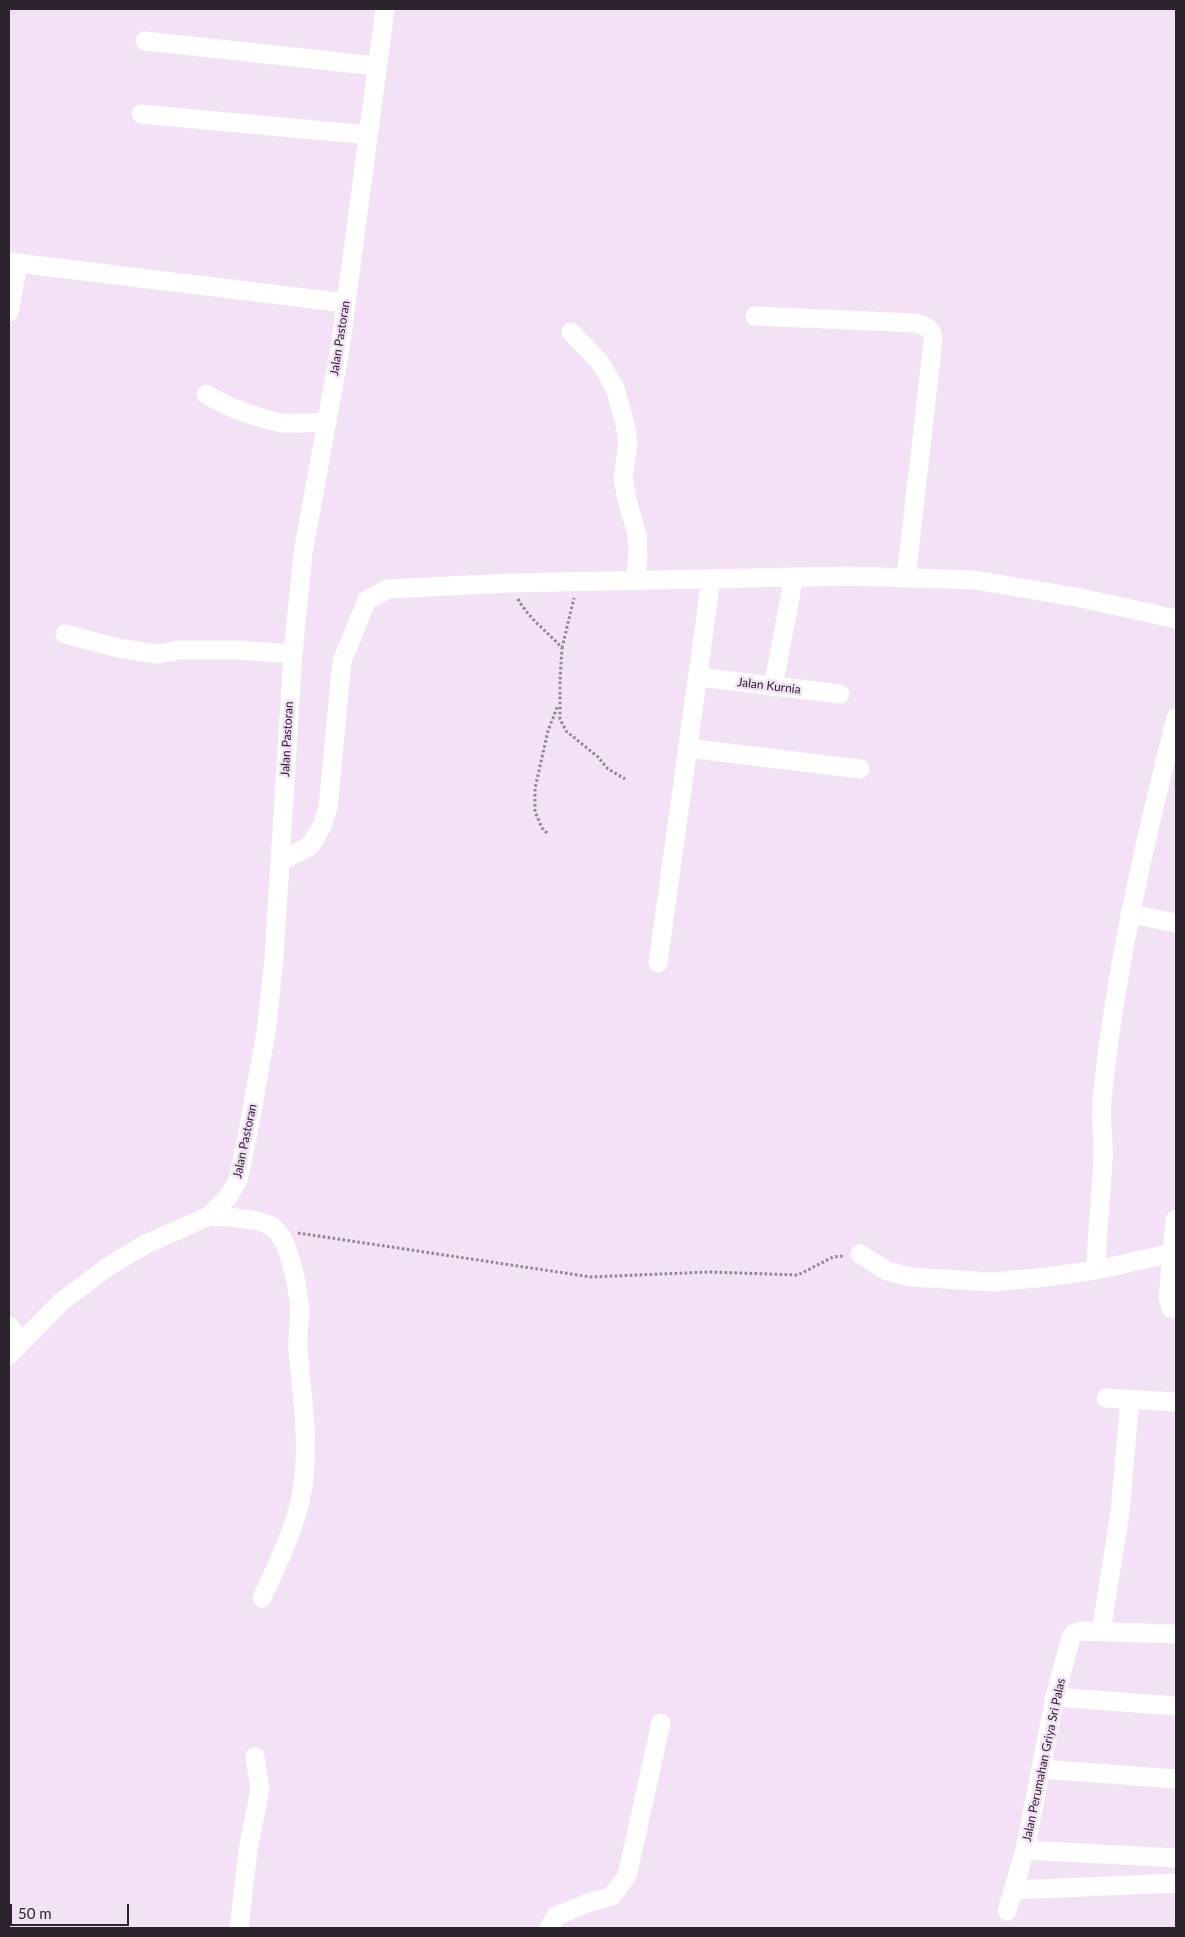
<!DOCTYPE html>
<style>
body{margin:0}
#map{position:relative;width:1185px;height:1937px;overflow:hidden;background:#f3e1f6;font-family:Lato,sans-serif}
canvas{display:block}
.frame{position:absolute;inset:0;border:10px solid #2b242c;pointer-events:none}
.scale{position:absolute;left:10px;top:1904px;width:119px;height:22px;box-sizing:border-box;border:2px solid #2b242c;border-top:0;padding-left:6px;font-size:15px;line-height:18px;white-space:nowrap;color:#2b242c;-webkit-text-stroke:4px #f3e1f6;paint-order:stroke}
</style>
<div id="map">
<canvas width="1185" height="1937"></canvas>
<div class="frame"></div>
<div class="scale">50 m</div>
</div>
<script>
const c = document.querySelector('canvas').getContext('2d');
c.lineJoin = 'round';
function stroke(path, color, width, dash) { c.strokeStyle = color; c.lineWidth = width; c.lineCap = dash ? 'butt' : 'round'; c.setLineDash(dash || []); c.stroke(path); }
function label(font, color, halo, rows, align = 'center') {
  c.font = font + ' Lato,sans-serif'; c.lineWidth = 5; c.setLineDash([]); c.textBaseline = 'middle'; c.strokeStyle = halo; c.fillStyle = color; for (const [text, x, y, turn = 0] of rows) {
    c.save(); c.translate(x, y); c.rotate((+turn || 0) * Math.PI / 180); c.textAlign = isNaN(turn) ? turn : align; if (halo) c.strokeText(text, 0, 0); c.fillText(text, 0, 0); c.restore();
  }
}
stroke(new Path2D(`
 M518,599c10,19 30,33 44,49l-2,32v39l6,12 32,26 10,12 17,10
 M562,648l12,-50
 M547,833l-5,-5 -7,-16v-24l13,-57 10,-26
 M298,1233l293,44 118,-5 89,3 35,-18 11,-1`), '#908392', 3, [2.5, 2.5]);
stroke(new Path2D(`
 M145,41l232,25
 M141,114l227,21
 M9,262l337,41
 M9,312l9,-49
 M755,316l161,7c12,4 17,6 17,18l-27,237
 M571,332l28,29 16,27 10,36 3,19 -5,35 4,22 10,35 1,22 -3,24
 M206,394c18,12 56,26 77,29 14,1 30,-1 44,-1
 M65,634l53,14 40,6 21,-4h60l54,4
 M699,677l141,17
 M773,687l21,-110
 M687,748l173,21
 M281,861l29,-15 12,-20 6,-18 14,-147 25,-61 21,-11 122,-6 338,-7 127,4 106,18 95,21
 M1130,914l46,9
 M658,963l53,-384
 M209,1216c16,1 55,2 66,13 14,13 22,54 24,72 2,16 -2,33 -1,49 4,47 12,94 4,141 -6,36 -25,74 -40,107
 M1175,1220l-7,78 3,10 5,1
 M860,1254l27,17 24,6 82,5 54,-5 49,-7 76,-17
 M1096,1270c1,-37 5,-73 7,-110 1,-20 -3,-40 -1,-60 13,-130 42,-257 74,-382
 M9,1326l11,16
 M9,1355l52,-53 48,-36 37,-22 63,-28 19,-19 10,-17 9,-42 19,-106 8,-74 19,-304 10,-101 37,-204 45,-340
 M1106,1398l70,4
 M1101,1632l19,-120 10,-113
 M1055,1697l121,9
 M1041,1769l135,10
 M1025,1850l151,8
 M1013,1890l163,-7
 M1007,1911l18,-61 30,-153 16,-60 2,-3 7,-3 96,3
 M239,1928l9,-78 12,-61 -5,-32
 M549,1928l7,-12 32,-13 24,-7 15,-20 34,-153`), '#fff', 19);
label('12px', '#2b242c', '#f3e1f6', [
 ["Jalan Pastoran",340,338,-81],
 ["Jalan Kurnia",769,686,7],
 ["Jalan Pastoran",287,739,-87],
 ["Jalan Pastoran",245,1141,-78],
 ["Jalan Perumahan Griya Sri Palas",1044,1760,-78]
]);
</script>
